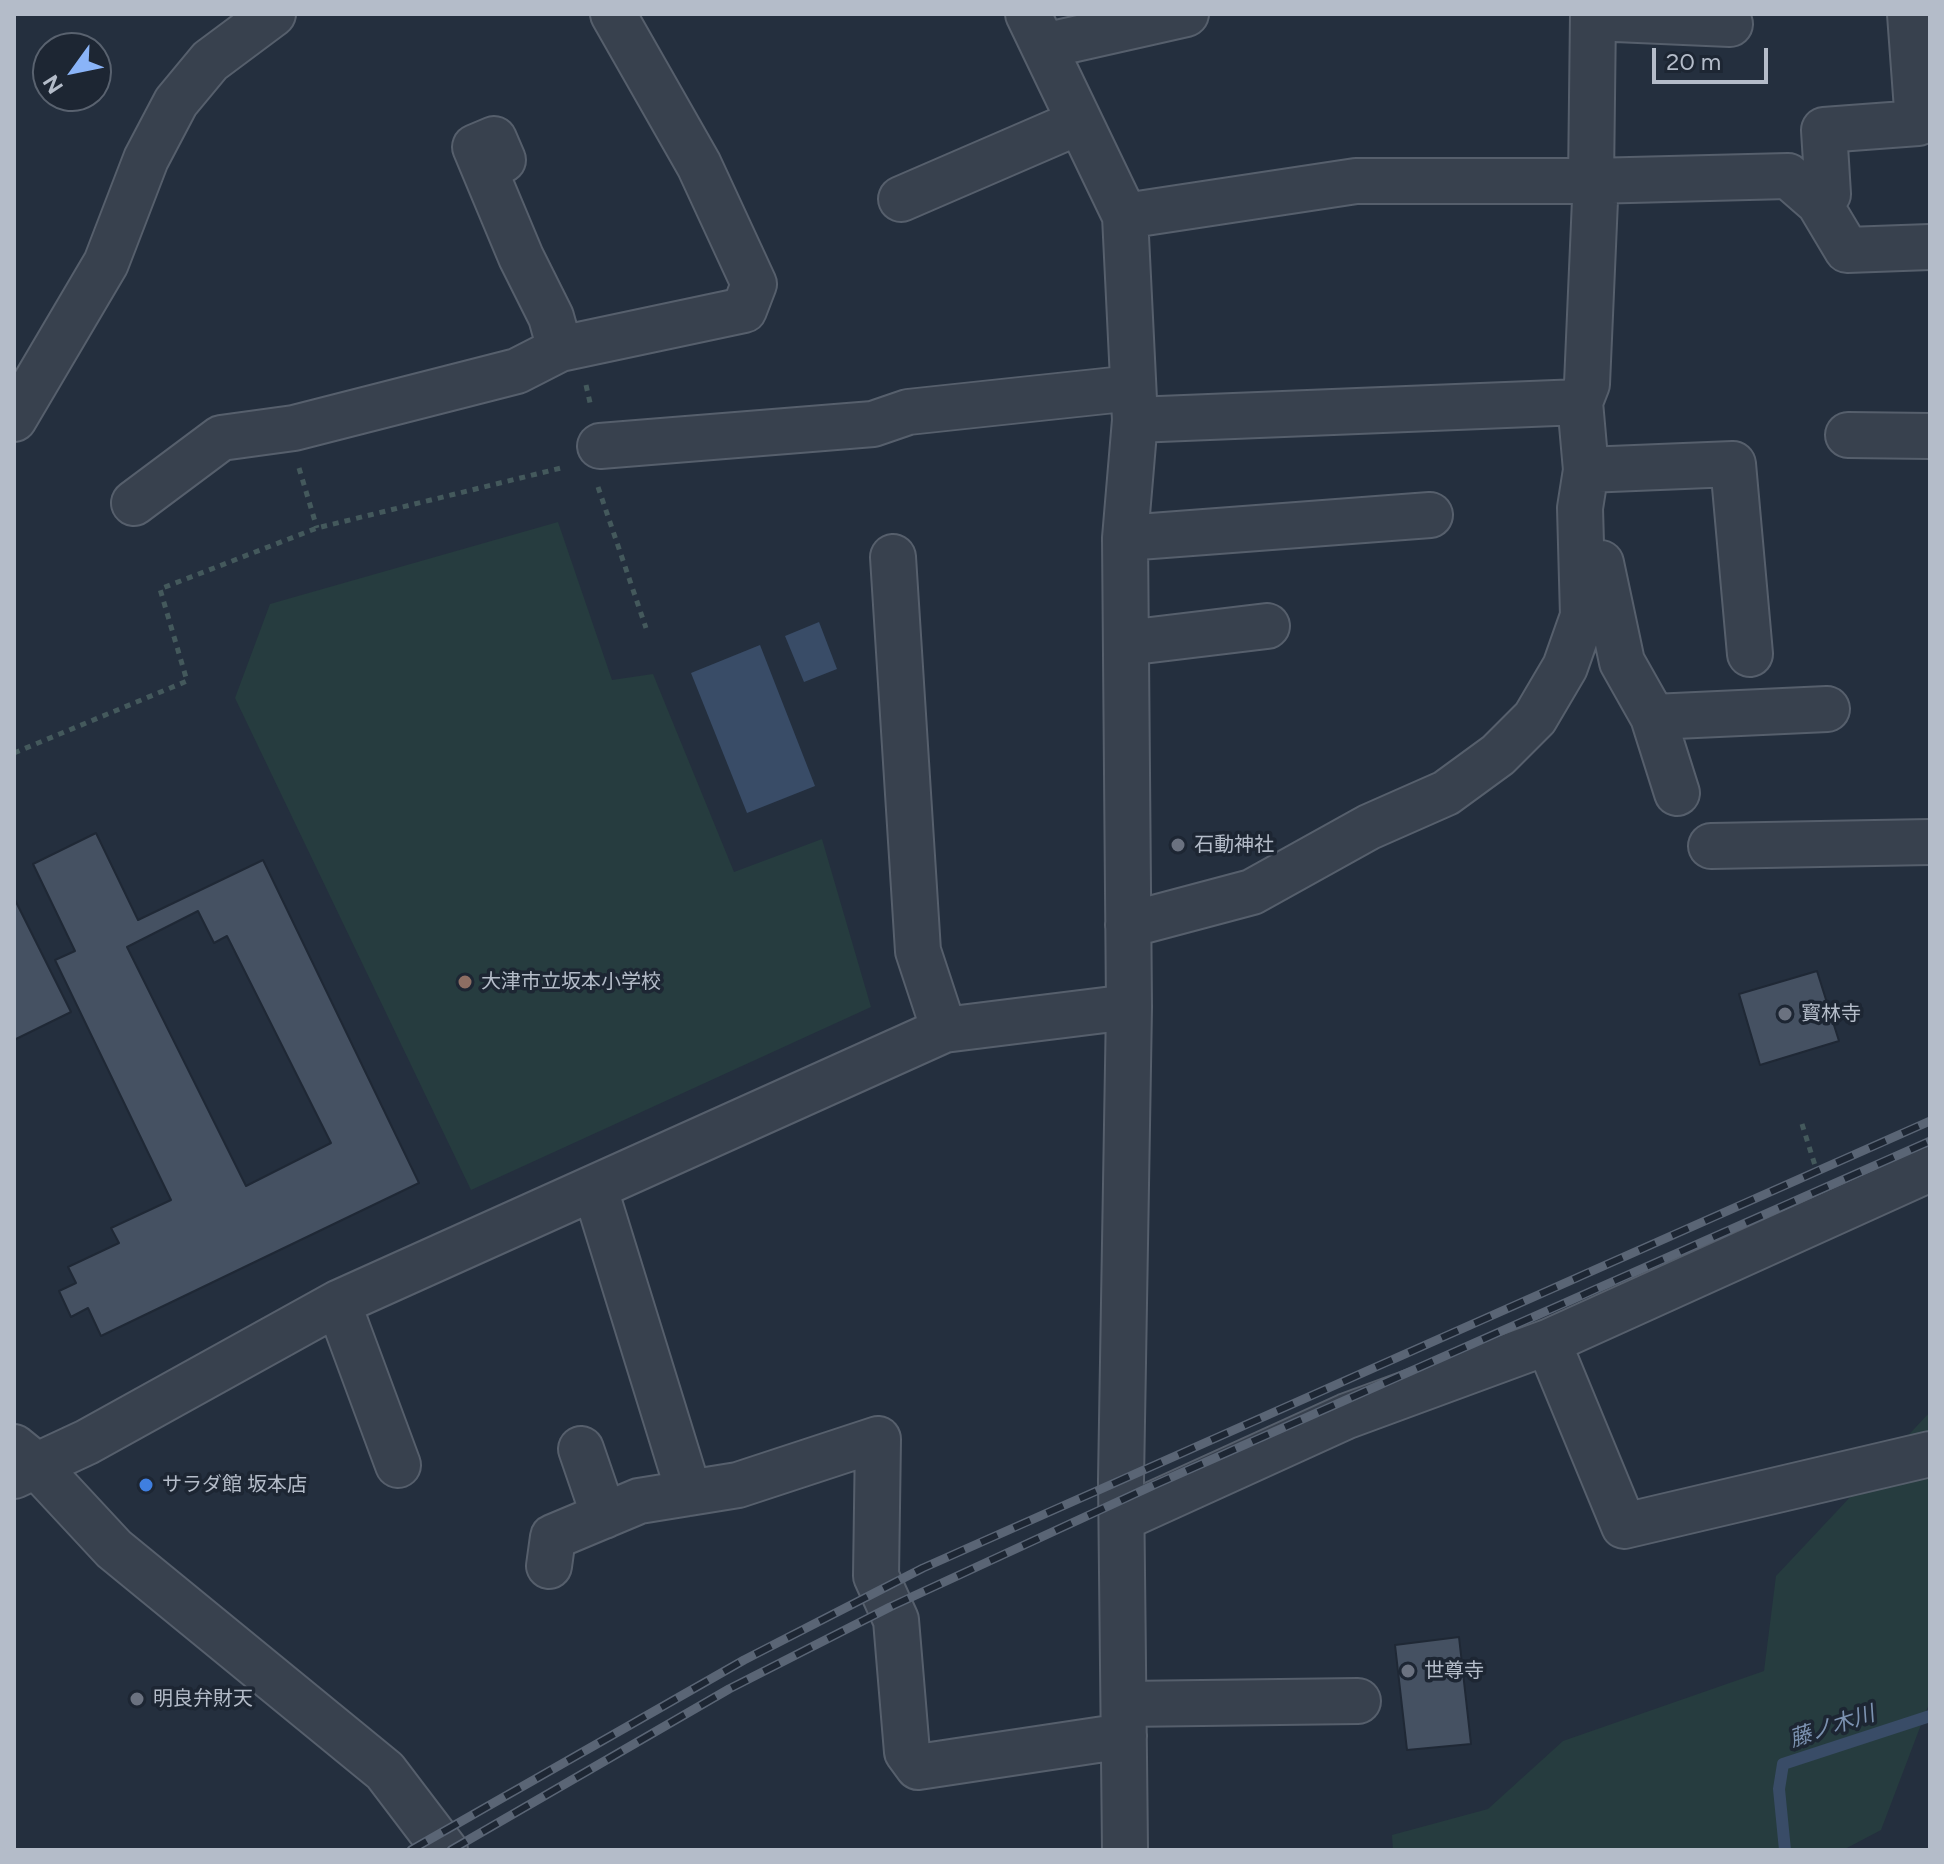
<!DOCTYPE html>
<meta charset="utf-8">
<style>
body{margin:0}
#map{position:relative;width:1944px;height:1864px;overflow:hidden;background:#242f3e;font-family:Figtree,sans-serif}
canvas{display:block}
.frame{position:absolute;inset:0;border:16px solid #b4bcc9;pointer-events:none}
.north{position:absolute;left:32px;top:32px;width:80px;height:80px;box-sizing:border-box;background:#1d2633;border:2px solid #59626f;border-radius:50%;rotate:237deg;font-size:22px;font-weight:700;line-height:32px;text-align:center;color:#b4bcc9}
.north::after{content:'';display:block;margin:auto;width:28px;height:36px;background:#8ab4f8;clip-path:polygon(50% 0,100% 100%,50% 72%,0 100%)}
.scale{position:absolute;left:1652px;top:48px;width:116px;height:36px;box-sizing:border-box;border:4px solid #b4bcc9;border-top:0;padding-left:10px;font-size:24px;line-height:28px;white-space:nowrap;color:#b4bcc9;-webkit-text-stroke:6px #1d2633;paint-order:stroke}
</style>
<div id="map">
<canvas width="1944" height="1864"></canvas>
<div class="frame"></div>
<div class="north">N</div>
<div class="scale">20 m</div>
</div>
<script>
const c = document.querySelector('canvas').getContext('2d');
c.lineJoin = 'round';
function paint(path, color) { c.fillStyle = color; c.fill(path, 'evenodd'); }
function stroke(path, color, width, dash) { c.strokeStyle = color; c.lineWidth = width; c.lineCap = dash ? 'butt' : 'round'; c.setLineDash(dash || []); c.stroke(path); }
function label(font, color, halo, rows, align = 'center') {
  c.font = font + ' Figtree,"Noto Sans JP",sans-serif'; c.lineWidth = 7; c.setLineDash([]); c.textBaseline = 'middle'; c.strokeStyle = halo; c.fillStyle = color; for (const [text, x, y, turn = 0] of rows) {
    c.save(); c.translate(x, y); c.rotate((+turn || 0) * Math.PI / 180); c.textAlign = isNaN(turn) ? turn : align; if (halo) c.strokeText(text, 0, 0); c.fillText(text, 0, 0); c.restore();
  }
}
paint(new Path2D(`
 M558,522l54,158 41,-6 81,198 88,-33 49,168 -400,183 -236,-492 35,-94z
 M1930,1412v289l-49,129 -38,20h-450l-1,-15 96,-26 75,-68 201,-70 12,-95z`), '#263c3f');
paint(new Path2D(`
 M819,622l18,47 -33,13 -19,-46z
 M760,645l55,141 -68,27 -56,-140z`), '#394c67');
stroke(new Path2D(`
 M1785,1850l-6,-61 4,-25 147,-48`), '#394c67', 12);
const building = new Path2D(`
 M96,833l42,87 125,-60 156,323 -318,153 -13,-28 -17,9 -12,-26 17,-8 -8,-16 51,-24 -8,-15 60,-28 -116,-240 20,-9 -42,-87zM198,911l16,32 13,-7 104,207 -85,43 -119,-239z
 M14,898l57,114 -57,28z
 M1817,971l22,70 -79,24 -21,-71z
 M1459,1637l12,107 -64,6 -12,-105z`);
paint(building, '#455162');
stroke(building, '#1f2835', 2);
const minor = new Path2D(`
 M1028,14l97,202 10,204 -10,118 4,469 -8,473 4,370
 M1593,18l137,6
 M1044,46l142,-32
 M503,160l-9,-21 -19,8 46,110 30,60 9,32
 M901,199l178,-77
 M1819,203l9,-9 -4,-64 94,-7 -8,-109
 M1125,216l231,-35h235l197,-5 31,27 28,47 83,-3
 M14,419l92,-156 40,-104 30,-57 34,-41 63,-47
 M1135,420l445,-18
 M1848,435l82,1
 M600,446l273,-22 35,-12 225,-24
 M1586,470l147,-6 17,190
 M134,503l87,-65 73,-10 223,-57 43,-22 184,-39 10,-26 -55,-119 -86,-151
 M1125,538l305,-23
 M893,557l25,394 26,79
 M1601,563l21,99 31,55 24,76
 M1126,643l141,-17
 M1653,717l174,-8
 M1711,846l219,-4
 M1128,925l124,-33 117,-65 77,-34 52,-38 37,-37 30,-51 18,-51 -3,-108 6,-38 -6,-68 7,-18 8,-184 -4,-19 2,-167
 M595,1189l94,304
 M338,1303l60,162
 M1548,1342l76,184 306,-72
 M14,1447l21,17 79,85 271,222 60,79
 M581,1449l23,67
 M14,1476l73,-34 251,-139 606,-273 185,-23
 M1123,1518l224,-102 201,-74 382,-173
 M549,1566l4,-29 86,-36 99,-16 140,-46 -2,137 20,44 11,132 11,15 206,-31
 M1124,1704l234,-3`);
stroke(minor, '#565f6c', 48);
stroke(new Path2D(`
 M586,385l5,22
 M299,468l18,60
 M598,487l48,141
 M14,753l173,-72 -27,-92 157,-61 248,-61
 M1802,1124l16,51`), '#44595c', 5, [6, 6]);
stroke(minor, '#38414e', 44);
const rail = new Path2D(`
 M411,1850l333,-190 179,-92 1007,-447
 M451,1850l278,-161 161,-82 264,-122 776,-344`);
stroke(rail, '#5a6575', 9);
stroke(rail, '#1d2633', 6, [18]);
for (const [x, y, r, color] of [
 [1178,845,8,"#6b7280"],
 [465,982,8,"#8d6e63"],
 [1785,1014,8,"#6b7280"],
 [146,1485,8,"#3f7fe0"],
 [1408,1671,8,"#6b7280"],
 [137,1699,8,"#6b7280"]
]) { const dot = new Path2D(); dot.arc(x, y, r, 0, 2 * Math.PI); c.fillStyle = color; c.fill(dot); stroke(dot, '#1d2633', 3); }
label('20px', '#b4bcc9', '#1d2633', [
 ["石動神社",1194,845],
 ["大津市立坂本小学校",481,982],
 ["寳林寺",1801,1014],
 ["サラダ館 坂本店",162,1485],
 ["世尊寺",1424,1671],
 ["明良弁財天",153,1699]
], 'left');
label('italic 22px', '#7c92b1', '#1d2633', [
 ["藤ノ木川",1832,1727,-18]
]);
</script>
